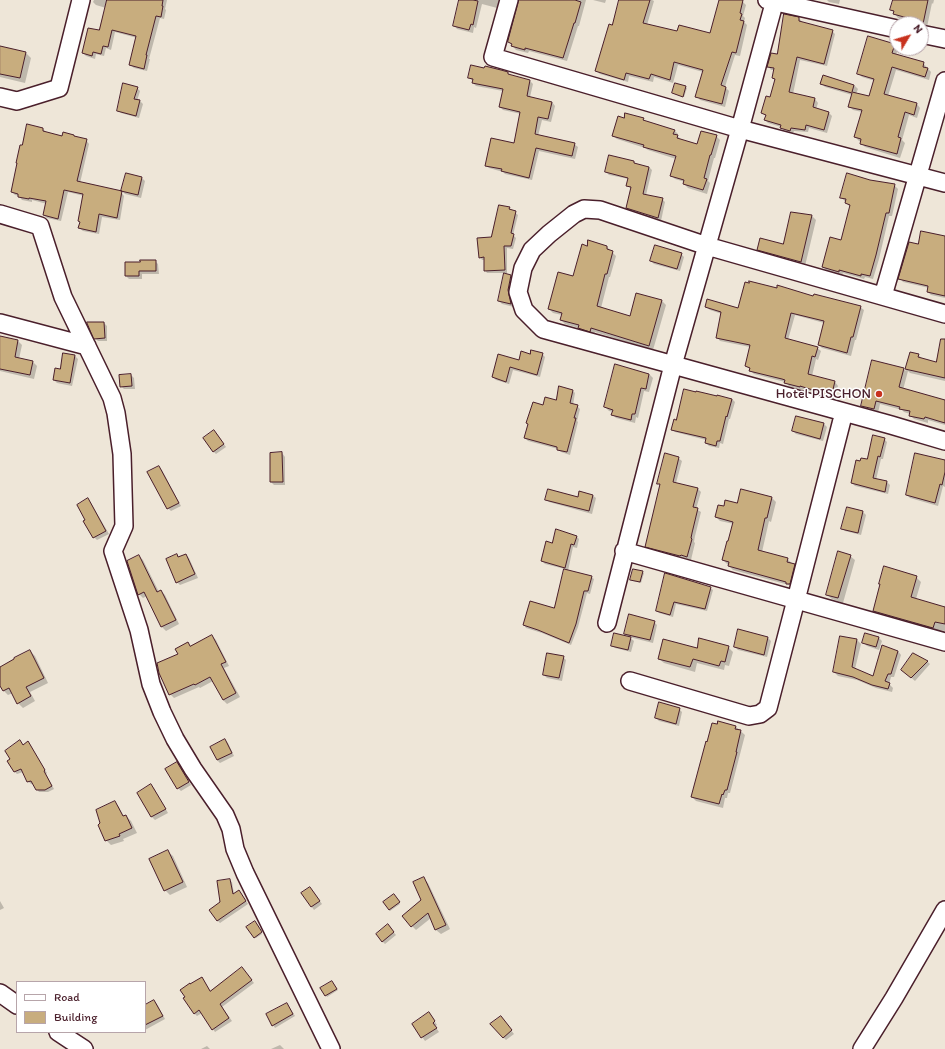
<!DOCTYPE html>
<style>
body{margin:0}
#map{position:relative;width:945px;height:1049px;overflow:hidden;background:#eee6d8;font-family:Itim,sans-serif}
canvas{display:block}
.legend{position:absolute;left:16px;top:981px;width:130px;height:52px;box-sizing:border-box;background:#fff;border:1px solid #b7a5aa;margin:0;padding:5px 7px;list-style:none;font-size:12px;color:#4a1f2b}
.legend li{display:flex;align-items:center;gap:8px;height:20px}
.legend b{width:20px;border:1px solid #b7a5aa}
.north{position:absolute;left:889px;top:16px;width:40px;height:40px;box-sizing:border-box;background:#fff;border:1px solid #b7a5aa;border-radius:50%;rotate:52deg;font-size:11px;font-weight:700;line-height:16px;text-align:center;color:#4a1f2b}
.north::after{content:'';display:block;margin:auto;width:14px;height:18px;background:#c8321e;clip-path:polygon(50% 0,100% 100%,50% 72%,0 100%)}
</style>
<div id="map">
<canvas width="945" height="1049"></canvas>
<ul class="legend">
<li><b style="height:5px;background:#fff"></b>Road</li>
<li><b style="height:11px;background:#c8ad7e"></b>Building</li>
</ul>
<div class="north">N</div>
</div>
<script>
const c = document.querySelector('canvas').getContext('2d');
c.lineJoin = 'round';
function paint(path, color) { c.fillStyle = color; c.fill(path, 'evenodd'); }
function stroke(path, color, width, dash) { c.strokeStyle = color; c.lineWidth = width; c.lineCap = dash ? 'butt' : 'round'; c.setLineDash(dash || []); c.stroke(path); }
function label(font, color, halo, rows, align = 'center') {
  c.font = font + ' Itim,sans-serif'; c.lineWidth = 3; c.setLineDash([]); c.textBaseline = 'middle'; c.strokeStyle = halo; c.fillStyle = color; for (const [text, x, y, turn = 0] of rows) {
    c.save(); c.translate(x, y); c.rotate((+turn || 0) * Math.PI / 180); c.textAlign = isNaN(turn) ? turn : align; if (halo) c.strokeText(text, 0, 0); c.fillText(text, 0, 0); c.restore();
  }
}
paint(new Path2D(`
 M94,0h73l-2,9 1,1 -2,9 -4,-1 -11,41h1l-3,12 -13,-3 -4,-3 7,-27 -22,-6 -4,18 -5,-2 -2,8 -8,-2 -1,5 -9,-3 -3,-3 17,-21 6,-24 -10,-3 -3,-3z
 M460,0h44l-3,9 -19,-5 -6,24 -2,-1 -1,6 -16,-4 -3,-4z
 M520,0h66l-7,26h-1l-11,35 -38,-10 -1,2 -12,-3 -7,-8z
 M593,0h13l-1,3z
 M620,0h32l2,1 -7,24 31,7 33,2 10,-34h16l6,2 3,3 -3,11 2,2 -1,4 3,3 -7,31 -5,-1 -10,32 4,4 -4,16 -25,-7 -3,-4 6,-24 -25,-7 -5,18 -19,-6 -1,5 -24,-6 -1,6 -28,-8 -4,-3 17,-44z
 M827,0h13l-1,4 -10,-2z
 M894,0h40l-1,4 -1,-1 -5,24 -6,-1v-2h-3l-20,-6 -6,-8z
 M799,18l3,4v1l30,8 3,3 -8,32 -27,-6 -7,34 22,5 3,4 -2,6 12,3 4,4 -5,17 -18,-5 -1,4 -14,-1 -1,2 -9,-3 -3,-3 -13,-4 -3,-3 1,-4 -4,-3 8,-15 5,-18 -2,-2 2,-8h-4l-3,-4 10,-11z
 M894,45l4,4 -2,6 27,8 8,9 -2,8 -33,-10 -8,26 29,8 3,4 -3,10 -8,-3 -7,25 3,3 -5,15 -35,-11 -4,-4v-1l-2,-1 -4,-4 7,-25 -9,-2 -3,-3 2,-12 -27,-8 -4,-4 33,2 4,4 -2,5 14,3 5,-16 -13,-4 -4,-4z
 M0,47l26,6 5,5 -6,25 -25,-6z
 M507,73l4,3 18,4 4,4 -3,13 22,5 3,4 -4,16 -9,-2 -4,16 36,8 4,3 -3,12 -36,-8 -7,29 -27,-6 -2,-2 -14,-4 -3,-3 28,-21 7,-30 -18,-4 -3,-3 3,-16 -27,-5 -3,-3v-2l-4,-3z
 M685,87l2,1 -3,9 -11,-4z
 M137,88l3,3 -3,10h3l3,3 -4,14 -18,-5 -3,-3z
 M625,119h18l3,3 28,8 4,4 -1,2 5,4 16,5 18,-9 4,4 -5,18h-1l-6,23 2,2 -3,11 -19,-6 -4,-4 1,-2 -10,-3 -3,-3 4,-17 -28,-9 -3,-2 -28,-9 -4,-3z
 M43,129l4,4 16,4 23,3 3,4 -9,39 41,9 3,4 -4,24 -18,-3 -3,17 -16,-3 -4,-3 5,-32 -16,-4 -7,29 -14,-3 -3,-3 3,-11 -15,-4v2l-10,-2 -3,-4 -4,-1 -3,-3z
 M634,162l2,2 13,3 3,3 -6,25 16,4 3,3 -4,19 -31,-10 -3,-3 5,-19 -5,-3 2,-7 -20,-4 -3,-3z
 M142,178l3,3 -4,17 -16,-4 -3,-3z
 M870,181l24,4 4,4 -6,27h-3l-10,43 -6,20 -8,-2 -1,2 -21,-6 -1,2 -15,-4 -4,-4 19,-26 8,-34 -9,-10z
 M509,208l9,7 -5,20 3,3 -3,11 -6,-1v25h-20l-2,-3v-10h-3l-2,-3z
 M812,216l4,4 -11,46 -43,-12 -4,-4 25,-4z
 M945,237v61l-14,-3 -3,-3 1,-4 -26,-6 -3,-4 19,-33z
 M588,247h19l9,9 -6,21h-1l-8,31 29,9 7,-23 25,7 4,4 -13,45 -58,-18 -1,3 -11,-3 -4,-4 -14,-4 -4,-4 1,-5 -9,-2 -4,-4 24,-32z
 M681,254l3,3 -4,14 -26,-7 -3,-3z
 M155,261l3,3 1,10h-17v5h-13l-3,-3z
 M511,276l3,3 -3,15 3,13 -12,-3 -3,-3z
 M814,297l46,10 4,3 -8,30h-1l-4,16 -29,-8 -3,-3 5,-22 -29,-8 -7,25 29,8 4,3 -3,9 -2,-1 -4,17 23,6 3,4 -4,15 -14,-4 -3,-4 -14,-4v1l-14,-4 -4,-4 -31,-8 -3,-3v-1l-5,-4 4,-19 -30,-6 -3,-4 5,-23 -12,-4 -4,-3 33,2z
 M104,323l3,3v15h-9l-3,-3z
 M0,337l18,4 4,4 -3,14 14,3 4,4 -3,13 -34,-8z
 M945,341v40l-35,-8 -2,-2 -5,19 42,11v24l-17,-5v3l-14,-4 -4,-4v-1l-6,-2 -2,-2 -22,-6 -2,9 -12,-3 -4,-4 42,-37 2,2 5,-18 7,2 5,4 14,4z
 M542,354l3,3 -5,20 -27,-7 -4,14 -13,-4 -3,-3 6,-22 21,6 11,-6z
 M75,356l3,3 -6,27 -15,-3 -3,-3 6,-9z
 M649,374l4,4 -4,14 -5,-1 -6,27 -2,-1 -1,6 -19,-5 -4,-4 1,-2 -4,-1 -4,-4z
 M120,375h11l3,3 1,11h-11l-3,-3z
 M573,391l2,2 -2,12 4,1 3,3 -3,12 1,1 -8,33 -9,-3 -3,-3 -30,-8 -3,-3 19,-32 12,-5z
 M697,393l35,6 3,3 -5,17h-1l-6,25 -3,-1 -1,5 -10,-2 -3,-3v-3l-31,-8 -3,-3 5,-8z
 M797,417l27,7 3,3 -4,14 -27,-7 -3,-3z
 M217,434l9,13 -10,7 -3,-3z
 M884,439l3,3 -4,17h-2l-5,21 11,2 3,3 -2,9 -33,-8 -3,-3 9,-21 7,-1z
 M282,453l3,4v28h-11l-3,-3v-28z
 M678,458l4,3 -6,22 21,5 4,4 -5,17 5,3 -6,24 -1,6 1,1 -4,17 -8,-2v1l-33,-9 -4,-4 15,-60 -3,-3z
 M945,461v26l-2,-1 -5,20 -28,-8 -3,-3z
 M159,467l3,3 19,36 -10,5 -3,-3z
 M742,490l30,8 4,4 -5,20 -2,-1 -7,31 25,7 12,10 -8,18 -2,-2 -56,-15 -4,-4v-1l-2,-1 -4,-4 11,-36 -14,-3 -4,-4 9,-9 13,-3z
 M592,495l4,3 -4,16 -43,-12 -3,-3 32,-1z
 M88,500l3,3 18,31 -12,6 -3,-3 -7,-17z
 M862,511l4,4 -5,20 -16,-4 -3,-3z
 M576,536l3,3 -2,9 -4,-1 -5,24 23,6 3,2 -4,15 -3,-1 -9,34 -7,18 -29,-12 -16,-5 -2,-3 31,-15 10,-41 -20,-5 -3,-3 11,-17z
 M177,555l2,3 7,-3 3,3 9,20 -18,7 -3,-3z
 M139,556l4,4 16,32 2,-1 4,4 14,29 -13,7 -4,-4 -15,-31 -4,2 -4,-4z
 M850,556l5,4 -12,43 -11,-4 -5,-4z
 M642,572l2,1 -3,10 -8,-2 -2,-1z
 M666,574l44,14 3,2 -6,21 -31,-7 -3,13 -14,-4 -2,-2z
 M916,577l5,5 -5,17 28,9 1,-3v26l-7,-1v2l-60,-17 -4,-4z
 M654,622l3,3 -4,18 -24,-6 5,4 -3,11 -16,-4 -3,-3 17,-7 -4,-5z
 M739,631l29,7 3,3 -4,16 -29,-7 -3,-3z
 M212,636l4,4 13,26 -5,2 16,29 -13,7 -4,-4 -10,-19 -13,7 -1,-1 -25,11 -4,-4 9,-40 9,-11 3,4z
 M841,637l16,3 4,4 -6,25 18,8 25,-26 3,4 -7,22h-3l-2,7 4,4 -1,4 -16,-4 -19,-8 -19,-4 -4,-4z
 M879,638l3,3 -3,9 -12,-4 -3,-3z
 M728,647l5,5 -4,14 -4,-1 -1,5 -27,-7 -2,9 -31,-9 -5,-4 39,-10z
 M30,651l5,5 13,27 -18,9 5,9 -12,7 -5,-5 -5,-10 -5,2 -5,-5 -3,-6v-16z
 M563,657l3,3 -4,21 -15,-3 -3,-3z
 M927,661l3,3 -15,17 -10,-9z
 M679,709l3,3 -3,14 -20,-5 -3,-3z
 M735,726l10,9 -15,58h-2l-1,5h-2l-2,10 -27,-7 -4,-4z
 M225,740l3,3 6,13 -14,7 -3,-3z
 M30,745l17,28 -1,1 8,15 -6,3h-9l-6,-8h-2l-3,-3 -5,-9 -6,2 -3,-3 9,-25z
 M177,764l3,3 11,18 -10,6 -3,-3z
 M151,786l3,2 14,25 -13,7 -3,-3 -13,-24z
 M114,802l5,5 5,10 2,-1 5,5 6,12 -14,6 1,2 -13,4 -5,-5z
 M168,852l5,4 14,31 -17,8 -5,-5z
 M424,879l4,4 22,46 -9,5 -5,-4 -5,-12 -15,12 -4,-4 11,-25z
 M229,880l3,2 2,12 7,-1 7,11 -28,19 -3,-3 4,-18z
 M313,891l9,13 -8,6 -12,-17z
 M395,897l5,7 -10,7 -1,-1z
 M0,901l4,7 -4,2z
 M256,924l6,10 -6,4 -2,-1z
 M391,929l5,6 -11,9 -3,-3z
 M242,968l12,15 -32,24 10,14 -17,11 -13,-19 -5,3 -3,-3 10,-32 7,11z
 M333,983l5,7 -11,7 -1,-2z
 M154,1001l3,3 8,15 -20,11v-24z
 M287,1004l8,12 -20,12 -8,-13z
 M432,1017l5,8 -2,1 4,6 -14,9 -12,-17z
 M503,1020l11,14 -8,6 -3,-3z
 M280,1045l4,4h-13z
 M207,1046l3,3h-9z`), '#0003');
const building = new Path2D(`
 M107,0h56l-1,6h1l-2,11 -5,-1 -10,39h1l-3,14 -15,-4 7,-29 -24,-6 -4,17 -5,-1 -2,8 -8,-2 -1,4 -10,-3 6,-25 11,2z
 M459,0h14l5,1 -5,24 -2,-1 -2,6 -16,-4z
 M519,0h56l6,2 -6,21h-1l-11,35 -38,-10v2l-14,-4 1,-2 -4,-2z
 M619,0h31l-7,23 34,8 2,-6 31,8 9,-33h24l-3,13 2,1 -2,6 4,1 -8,32 -4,-1 -11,33 5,2 -4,17 -27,-7 8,-27 -29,-8 -4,18 -19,-6 -2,5 -23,-6 -2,7 -29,-9 14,-47 3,1z
 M893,0h35l-5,24 -9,-2 1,-2 -22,-6 1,-3 -4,-1z
 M784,14l15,3v4l34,9 -9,34 -27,-7 -8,35 26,6 -2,9 16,5 -5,18 -18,-5 -1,5 -14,-2 -1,3 -10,-3 1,-3 -17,-5 2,-5 -5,-2 5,-17 4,1 5,-18 -3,-1 2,-10 -7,-1 4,-14 6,1z
 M868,36l27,8 -3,9 32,9 -1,5 5,1 -3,9 -33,-10 -8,27 33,9 -3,12 -9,-3 -7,25 3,1 -4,16 -37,-10 1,-5 -7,-2 8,-27 -14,-3 4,-14 -32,-9 3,-9 31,10 -2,7 17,4 5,-17 -17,-5z
 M0,46l26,6 -6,26 -20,-4z
 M471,65l13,3 1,-2 16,4 7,2v2l22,6 -3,16 25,6 -4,17 -10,-2 -3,17 40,9 -3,13 -36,-8 -7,30 -28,-7 1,-2 -17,-3 6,-28 23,5 6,-31 -21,-5 4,-18 -31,-6 1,-4 -5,-1z
 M123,83l15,4 -4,12 6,1 -4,16 -19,-5z
 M675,83l11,3 -3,11 -11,-4z
 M625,113l19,5 -1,2 32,10 -2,4 5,1 -1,3 20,6 4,-13 16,4 -6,20h-1l-6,23 3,1 -4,11 -20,-6 1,-4 -14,-4 6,-20 -33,-9 1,-2 -32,-9 6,-20 6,2z
 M27,124l16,4v3l19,5 1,-4 11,3v1l13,3 -10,42 45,10 -5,27 -18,-4 -3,18 -18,-4 2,-6 -2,-1 5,-27 -19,-4 -6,29 -15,-4 3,-14 -17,-3v1l-11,-2v-3l-7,-2 6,-29h-1l4,-18h2z
 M609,155l25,6v2l15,4 -6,27 20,4 -5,20 -32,-10 5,-21 -5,-1 2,-8 -23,-6z
 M126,173l16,4 -4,18 -17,-4z
 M847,173l23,7 25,4 -6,29h-3l-10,42 -6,21 -9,-2v2l-22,-6v2l-17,-5 8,-30 11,3 9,-35 -5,-2 1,-4 -6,-1z
 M499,205l11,2 -1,2 7,2 -5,22 3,1 -3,12h-7l1,24 -21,1v-14l-5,1 -2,-20 14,-1z
 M791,212l21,3 -11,47 -44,-12 3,-12 23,6z
 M921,231l24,5v60l-18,-4 1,-6 -30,-7 11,-37 9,2z
 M588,240l19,6v3l6,2 -6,23h-2l-8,32 33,10 6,-23 26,7 -13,46 -58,-18 -1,4 -12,-4 1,-3 -19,-5 2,-7 -14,-4 10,-37 15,4 9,-32 5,2z
 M655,245l27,8 -5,16 -27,-8z
 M140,260h16v11h-17v5h-14v-14h15z
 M504,273l7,2 -3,15 3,14 -13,-3z
 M749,281l28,7v-3l36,11 1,-2 47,12 -8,31h-2l-4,16 -29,-8 6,-24 -33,-8 -6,25 33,9 -3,10 -3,-1 -4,18 27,7 -4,17 -15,-4v-3l-16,-5v1l-16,-4 1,-3 -3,-1 -33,-8 1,-3 -5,-2 5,-21 -34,-7 5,-26 -16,-5 2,-8 31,9 7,-26 4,1z
 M87,322h17l1,16 -11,1z
 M0,336l18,4 -3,17 18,4 -3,14 -30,-6z
 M941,339h4v39l-40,-9 5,-17 9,2 -1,3 18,5z
 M531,350l12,3 -6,22 -27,-8 -4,15 -14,-5 6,-23 21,6 2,-9 9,3z
 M63,353l12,2 -5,28 -17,-3 2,-12 5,1z
 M872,360l32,8 -5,19 46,13v23l-20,-6 -1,2 -15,-3 1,-5 -11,-2 1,-2 -24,-6 -2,8 -13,-3z
 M615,364l34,10 -3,15 -5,-1 -6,26h-3l-1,6 -20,-5 2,-5 -9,-3z
 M131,374l1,12 -12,1 -1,-12z
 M559,386l14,4 -3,13 8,2 -4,13h2l-9,34 -10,-2v-3l-33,-9 4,-14 -2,-1 7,-21 10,3 2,-8 11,3z
 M684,389l12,3v-1l21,5v-1l15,4 -5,18 -1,-1 -6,25h-3l-1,5 -11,-3 1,-5 -35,-8 3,-11 2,1z
 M796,416l28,7 -4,16 -28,-8z
 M214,430l10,14 -11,8 -10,-14z
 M873,435l12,3 -5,19 -2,-1 -5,22 14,3 -2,11 -34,-9 5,-23 4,1 1,-3 6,1z
 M282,452l1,30h-13v-29z
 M665,453l14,4 -6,25 25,6 -5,19 5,1 -6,25 -1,5 1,1 -5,18 -6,-2 -1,1 -35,-9 15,-63h-3z
 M915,453l30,7v12l-3,13 -2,-1 -5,19 -29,-8z
 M159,466l20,37 -12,6 -20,-37z
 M548,489l30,8 1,-6 14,4 -4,16 -44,-11z
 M741,489l31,8 -5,21h-2l-7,32 30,8 -1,4 8,2 -5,20h-4v-2l-58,-16 1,-4 -7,-2 5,-19h1l5,-19 -18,-5 3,-12 6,1 1,-6 12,3z
 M88,498l18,33 -13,7 -10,-17 2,-1 -8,-15z
 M847,507l16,4 -5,22 -17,-4z
 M556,529l21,7 -3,9 -3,-1 -6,24 -24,-7 5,-20 6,2z
 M838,551l13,4 -13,43 -12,-3z
 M177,554l1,3 8,-3 9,20 -19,9 -10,-24z
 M139,555l18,37 4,-2 15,30 -15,7 -17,-35 -6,3 -11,-34z
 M884,566l33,10 -6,21 34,10v17l-10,-2 -2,6 -60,-17 7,-27h-1z
 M564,569l28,7 -4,15h-4l-8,33 -7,19 -31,-13 -15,-5 7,-24 24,7z
 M633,569l10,2 -3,11 -10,-2z
 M665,573l46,14 -6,22 -31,-7 -4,13 -14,-4z
 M629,614l26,7 -5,19 -26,-6z
 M738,629l30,8 -4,18 -30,-8z
 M614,633l17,4 -3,13 -17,-4z
 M865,633l14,4 -3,10 -14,-4z
 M212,635l14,27 -5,2 15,29 -13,7 -13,-23 -15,8 -1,-1 -25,11 -10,-22 -2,-10 21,-9 -3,-5 13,-7 2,4z
 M840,636l17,3 -5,28 21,9 9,-31 16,6 -7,23h-3l-3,7 5,2 -2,6 -16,-4 -19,-8 -20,-5z
 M699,638l30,8 -4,16 -4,-1 -2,5 -26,-7 -3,8 -32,-8 5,-20 34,9z
 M30,650l14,28 -18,9 5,9 -14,8 -8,-16 -6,3 -3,-5v-19l14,-8v-1z
 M547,653l17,3 -5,22 -16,-3z
 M913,653l15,8 -17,17 -10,-8z
 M659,702l21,6 -4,16 -21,-6z
 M718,721l18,5 -1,3 6,1 -5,22h1l-10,38h-2l-2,5 -1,-1 -3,10 -28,-7 15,-56 1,1 5,-19 5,1z
 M225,739l7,14 -15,7 -7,-13z
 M20,740l3,5 5,-4 17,29 -1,1 8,15 -7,4h-9l-5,-9 -4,1 -6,-13 -7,3 -7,-11 3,-2 -5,-8z
 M177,762l12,20 -12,7 -12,-20z
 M151,784l15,25 -15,8 -14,-24z
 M115,801l8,15 3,-1 6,13 -13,6 1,2 -15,5 -7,-16 2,-2 -4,-13z
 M168,850l15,32 -19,9 -15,-32z
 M424,877l22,48 -11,5 -7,-17 -17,14 -9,-11 19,-16 -8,-18z
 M230,879l3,15 6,-4 7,11 -29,20 -8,-11 11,-8 -3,-21z
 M310,887l10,14 -9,6 -10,-14z
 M394,894l6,8 -11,8 -6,-8z
 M255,921l7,11 -8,6 -8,-11z
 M388,924l6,8 -12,10 -6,-8z
 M242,967l10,13 -32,24 9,14 -17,12 -13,-20 -5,4 -11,-16 2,-1 -5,-7 10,-7v1l12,-7 8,14z
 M332,981l5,8 -12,7 -5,-8z
 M154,1000l9,16 -18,9v-20z
 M287,1003l6,11 -21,12 -6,-12z
 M429,1012l6,9 -2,2 4,5 -16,10 -9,-14z
 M501,1016l11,14 -9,8 -13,-14z`);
paint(building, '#c8ad7e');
stroke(building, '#4a1f2b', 1);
const minor = new Path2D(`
 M509,0l-16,57 247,72 205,54
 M767,0l130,29
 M921,34l24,5
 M0,97l17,4 42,-13 22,-88
 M0,214l40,12 23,71 49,101 4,15 6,41 2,72 -11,25 26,79 12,54 11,28 13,27 18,30 32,46 6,14 4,20 10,24 86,176
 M883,296l62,-215
 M945,314l-238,-68 -107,-36 -16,-1 -10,5 -25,20 -17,16 -9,18 -5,24 6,18 19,19 348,96 54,16
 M0,323l87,23
 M624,551l321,91
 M607,623l66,-258 67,-236 35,-129
 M630,681l119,35 11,-2 8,-6 28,-108 48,-188
 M0,993l17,12
 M58,1032l26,17
 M862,1049l32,-51 51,-88`);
stroke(minor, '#4a1f2b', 20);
stroke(minor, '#fff', 17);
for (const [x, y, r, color] of [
 [879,394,4,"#c8321e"]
]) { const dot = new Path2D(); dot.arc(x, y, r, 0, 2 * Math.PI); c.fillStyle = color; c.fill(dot); stroke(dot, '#fff', 1.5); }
label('14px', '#4a1f2b', '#fff', [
 ["Hotel PISCHON",871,394]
], 'right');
</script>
